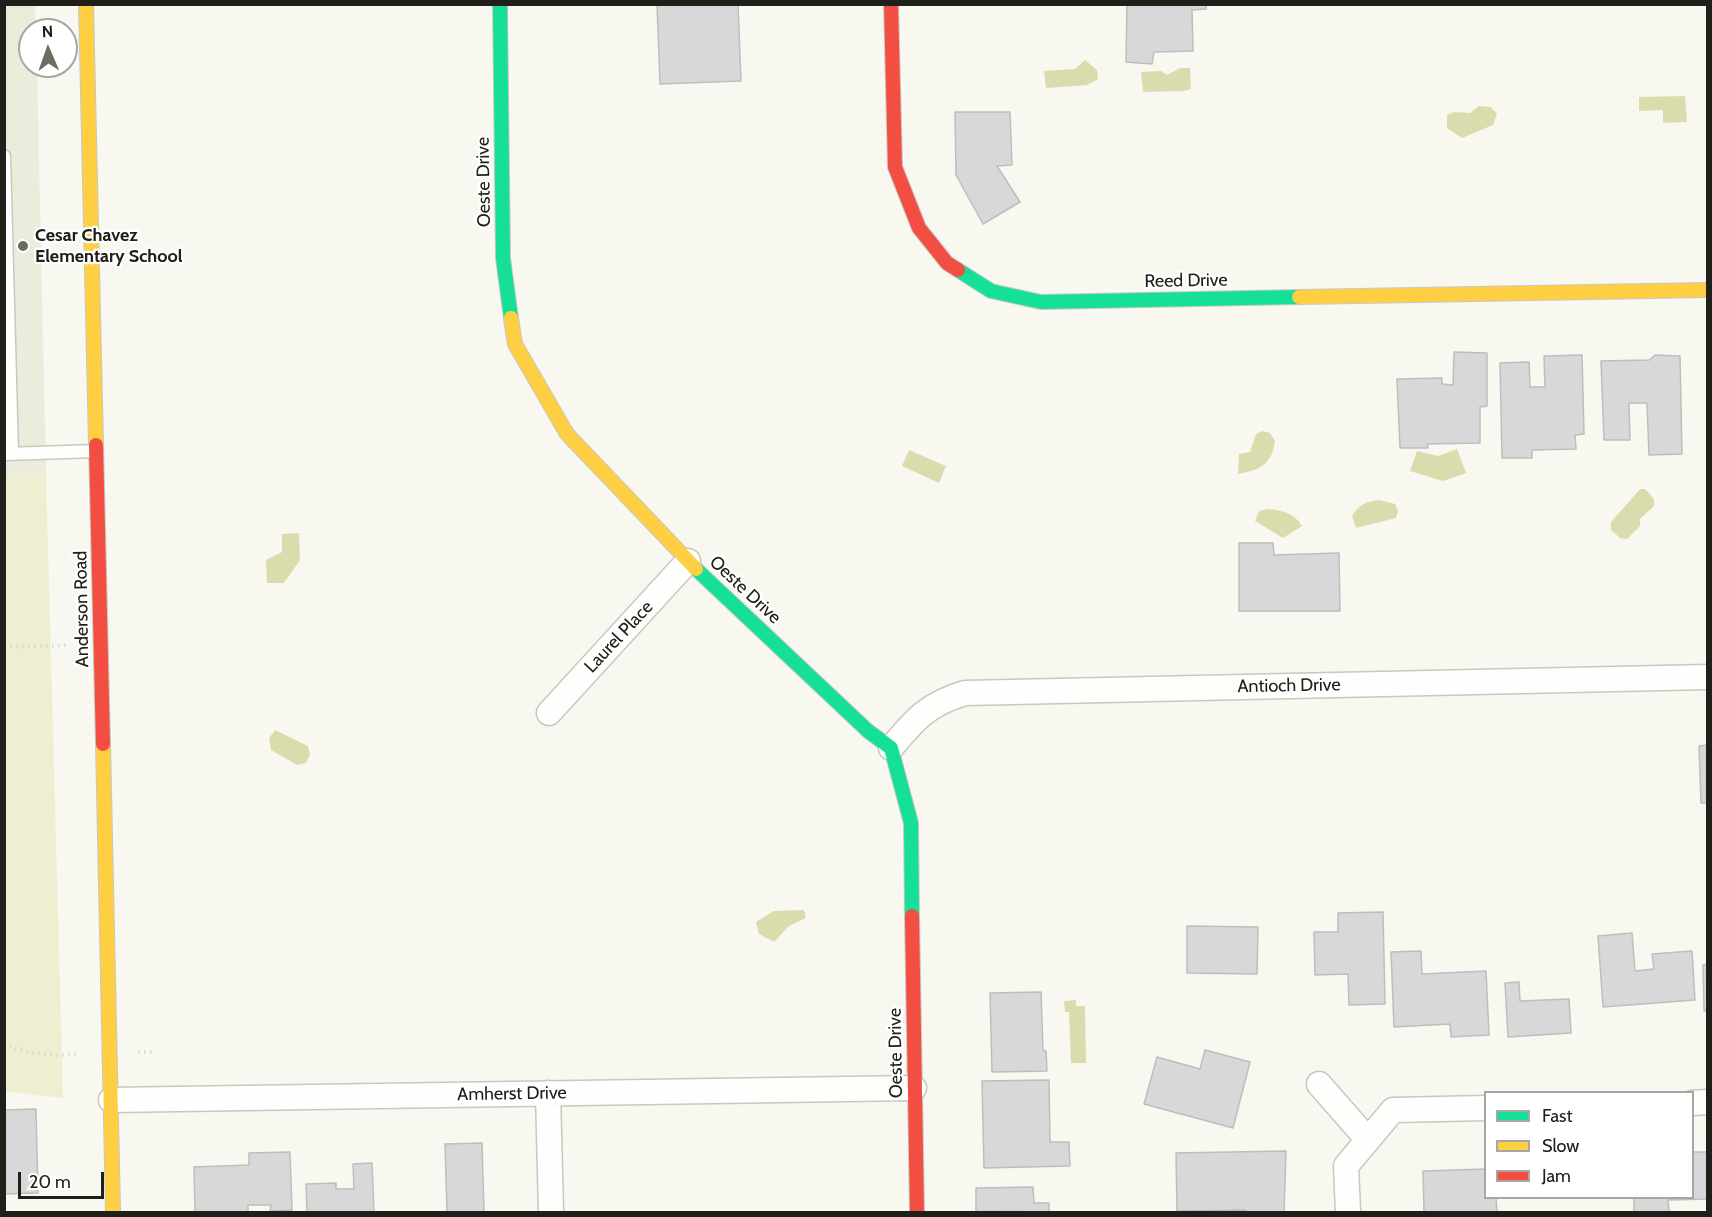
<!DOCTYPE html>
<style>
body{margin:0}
#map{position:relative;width:1712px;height:1217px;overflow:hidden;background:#f8f8f0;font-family:Cabin,sans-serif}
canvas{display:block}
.frame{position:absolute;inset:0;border:6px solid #20201a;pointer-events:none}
.legend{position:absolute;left:1484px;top:1091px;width:210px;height:108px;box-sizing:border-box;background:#fff;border:2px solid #a6a6a3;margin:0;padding:8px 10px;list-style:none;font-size:18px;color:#20201a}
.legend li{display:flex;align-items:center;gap:12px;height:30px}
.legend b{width:30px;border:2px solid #a6a6a3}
.north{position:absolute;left:18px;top:18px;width:60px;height:60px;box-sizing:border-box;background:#fff;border:2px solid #a6a6a3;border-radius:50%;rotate:358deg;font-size:16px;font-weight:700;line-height:24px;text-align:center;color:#20201a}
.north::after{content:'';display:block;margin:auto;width:21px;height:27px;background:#6c6c65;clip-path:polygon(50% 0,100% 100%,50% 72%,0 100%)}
.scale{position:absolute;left:18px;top:1172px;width:86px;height:27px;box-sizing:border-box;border:3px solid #20201a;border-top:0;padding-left:8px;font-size:18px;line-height:21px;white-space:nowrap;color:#20201a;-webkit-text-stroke:4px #fff;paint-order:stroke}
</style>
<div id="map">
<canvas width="1712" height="1217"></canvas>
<div class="frame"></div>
<ul class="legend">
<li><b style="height:8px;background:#16e098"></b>Fast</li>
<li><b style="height:8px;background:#ffcf43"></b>Slow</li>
<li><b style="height:8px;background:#f24e42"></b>Jam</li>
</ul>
<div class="north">N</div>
<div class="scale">20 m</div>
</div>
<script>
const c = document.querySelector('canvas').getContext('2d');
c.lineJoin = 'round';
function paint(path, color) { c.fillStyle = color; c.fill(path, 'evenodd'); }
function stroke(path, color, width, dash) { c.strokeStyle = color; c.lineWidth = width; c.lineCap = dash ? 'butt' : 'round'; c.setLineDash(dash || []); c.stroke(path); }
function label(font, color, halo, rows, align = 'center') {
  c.font = font + ' Cabin,sans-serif'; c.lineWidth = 4.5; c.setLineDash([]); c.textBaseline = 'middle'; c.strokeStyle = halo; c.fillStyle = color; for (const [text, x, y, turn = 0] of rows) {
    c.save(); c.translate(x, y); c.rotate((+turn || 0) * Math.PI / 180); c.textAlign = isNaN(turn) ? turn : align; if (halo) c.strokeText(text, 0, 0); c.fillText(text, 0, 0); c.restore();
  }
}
paint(new Path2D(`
 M4,5h31l1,25h-6v36h7l9,408 -41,1z`), '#ececdd');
paint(new Path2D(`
 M46,474l17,624 -59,-7 1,-616z`), '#eeefd1');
paint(new Path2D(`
 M1085,60l12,10 1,9 -11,6 -41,3 -2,-17 31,-2z
 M1180,68h10l1,21 -7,2 -41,1 -2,-20 20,-1 6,4z
 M1685,96l2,26 -24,1v-13l-24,1v-14z
 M1479,106l12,1 6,7 -4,11 -31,13 -15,-10v-13l7,-3 16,1z
 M1263,431l7,2 5,8c-3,24 -16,29 -37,33l1,-20 11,-2 6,-18z
 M1457,449l9,24 -23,8 -33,-10 7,-20 21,5z
 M909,450l37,16 -7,17 -37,-17z
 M1640,489h5l9,10v7l-14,13v7l-13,13 -7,-1 -9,-8v-8z
 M1379,500l16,4 3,7 -2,7 -40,10 -4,-12c6,-11 15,-15 27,-16z
 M1267,509c14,1 28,4 35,17l-19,12 -28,-17 4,-10z
 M299,533l1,27 -16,23h-17l-1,-23 16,-8v-18z
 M275,730l33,16 2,9 -4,8 -9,2 -26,-15 -2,-12z
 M804,910l2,8 -17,8 -15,16 -15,-8 -3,-12 18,-11z
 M1076,1000v6h9l1,57h-15l-2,-51h-4l-1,-11z`), '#dbdcae');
const building = new Path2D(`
 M657,4h81l3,77 -81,3z
 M1127,4h79v5l-14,1 1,41 -39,1 -2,12 -26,-2z
 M955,112h55l2,53 -15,1 23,36 -37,22 -27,-49z
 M1454,352l33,1v53l-7,1v36l-53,1 1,4h-28l-3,-69 45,-1v6l11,1z
 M1582,355l2,79 -9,1 1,14 -44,1v8h-30l-2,-95 29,-1 1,25h15l-1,-31z
 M1655,355l25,1 2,98 -33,1 -2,-52h-18l1,37h-26l-3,-79 48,-1z
 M1239,543h34l1,12 65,-2 1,58h-101z
 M1708,745v58h-7l-2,-57z
 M1383,912l2,92 -36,1 -1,-31 -33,1 -1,-43h24v-19z
 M1187,926l71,1 -1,47 -70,-1z
 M1632,933l3,38 19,-2 -2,-15 40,-3 3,49 -92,7 -5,-71z
 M1421,951l1,23 64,-3 3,64 -38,2 -1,-13 -56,3 -3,-75z
 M1708,964v47h-4l-1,-46z
 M1519,982l1,19 49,-2 2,34 -63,4 -3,-54z
 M1041,992l2,58 3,1 1,20 -55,1 -2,-79z
 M1205,1050l45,12 -17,66 -89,-24 13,-47 43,12z
 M1049,1080l1,62h19l1,24 -86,2 -2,-87z
 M36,1109l2,84 -34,1v-84z
 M482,1143l2,69h-37l-2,-68z
 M1286,1151l-2,61h-38v-2l-69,1 -1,-58z
 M290,1152l2,58 -22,1 1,-6h-23v7h-53l-1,-45 55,-2v-12z
 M1692,1152h16v47l-40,1 1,12h-35v-14h58z
 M372,1163l2,49h-67l-1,-28 30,-1v6h18l-1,-25z
 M1486,1169v29h10l1,14h-73l-1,-41z
 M1033,1187l1,16h15v9l-73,-1v-23z`);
paint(building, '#d7d8d7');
stroke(building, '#bdbebd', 1.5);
const lane = new Path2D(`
 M4,156l8,298
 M6,454l90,-3`);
const street = new Path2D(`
 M549,713l139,-152
 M891,748c24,-29 37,-44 74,-55l743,-16
 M1319,1084l49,56
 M548,1093l3,119
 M111,1100l803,-12
 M1692,1103l16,-1
 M1348,1212l-2,-46 47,-56 93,-2`);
const fast = new Path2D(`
 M500,4l3,254 8,60
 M958,270l33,21 50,11 258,-5
 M696,569l172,162 23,17 20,75 1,93`);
const slow = new Path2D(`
 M86,4l10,441
 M1299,297l409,-7
 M511,318l4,26 52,90 129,135
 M103,744l10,468`);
const jam = new Path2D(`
 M891,4l4,163 24,61 28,35 11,7
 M96,445l7,299
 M912,916l5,296`);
stroke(lane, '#c8c8c2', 15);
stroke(street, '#c8c8c2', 27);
stroke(fast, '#c8c8c2', 16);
stroke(slow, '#c8c8c2', 16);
stroke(jam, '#c8c8c2', 16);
stroke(new Path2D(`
 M4,647l66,-2
 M4,1043c24,12 49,13 76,11
 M138,1052h16`), '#dadad8', 4, [1.5, 4.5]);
stroke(lane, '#fefefd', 12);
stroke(street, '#fefefd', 24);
stroke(fast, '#16e098', 14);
stroke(slow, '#ffcf43', 14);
stroke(jam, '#f24e42', 14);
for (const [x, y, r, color] of [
 [23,246,6,"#6c6c65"]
]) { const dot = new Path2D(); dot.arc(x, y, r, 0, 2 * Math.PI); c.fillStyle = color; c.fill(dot); stroke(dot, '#fff', 2); }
label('18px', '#20201a', '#fff', [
 ["Oeste Drive",484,182,-91],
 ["Reed Drive",1186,281,-1],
 ["Oeste Drive",745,590,43],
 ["Anderson Road",82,609,-91],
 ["Laurel Place",619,637,-47],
 ["Antioch Drive",1289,686,-1],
 ["Oeste Drive",896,1053,-91],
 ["Amherst Drive",512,1094,-1]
]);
label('bold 18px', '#20201a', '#fff', [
 ["Cesar Chavez",35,236],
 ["Elementary School",35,257]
], 'left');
</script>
